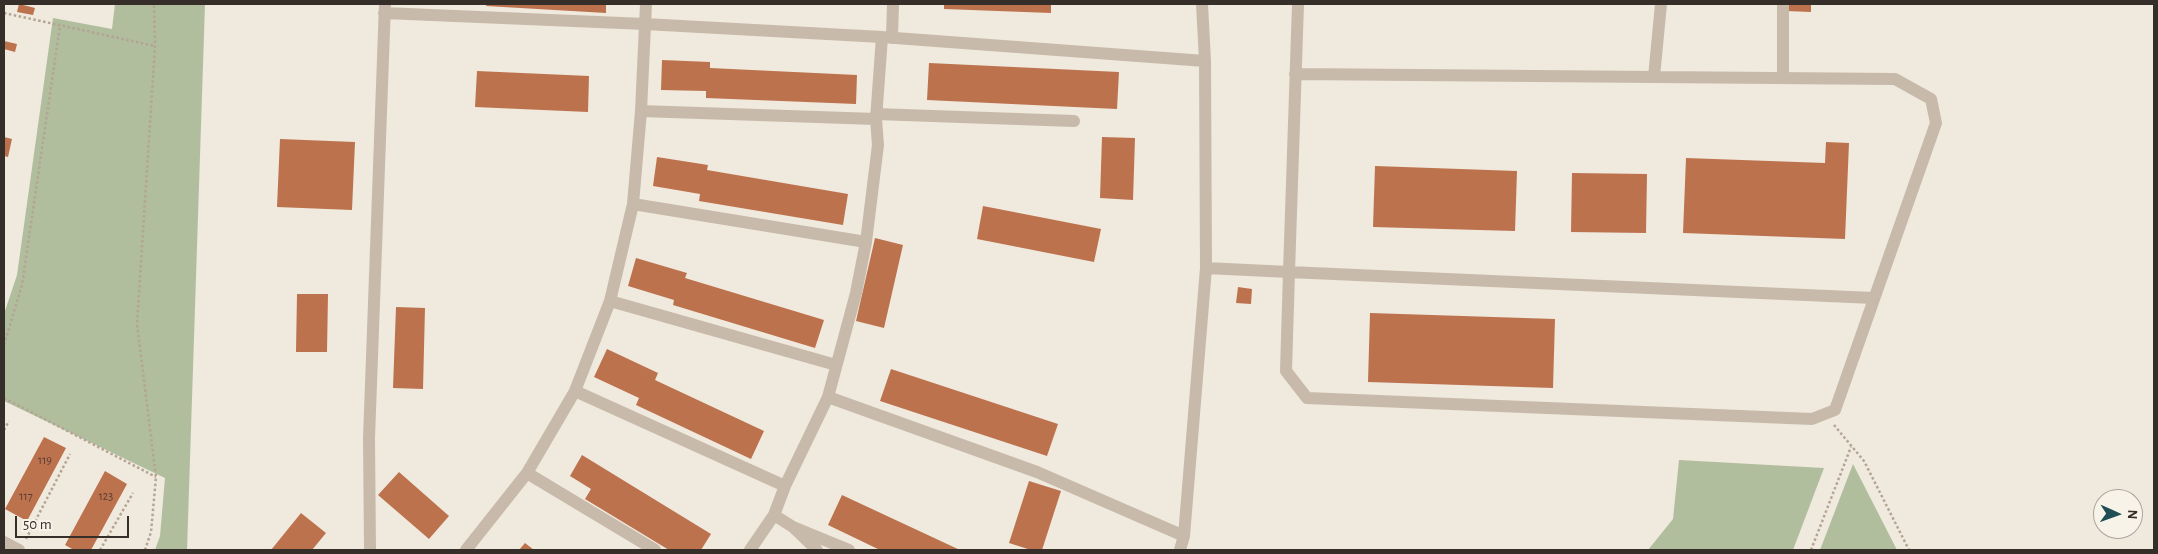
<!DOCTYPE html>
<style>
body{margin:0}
#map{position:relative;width:2158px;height:554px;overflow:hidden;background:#f0e9dd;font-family:"Alegreya Sans",sans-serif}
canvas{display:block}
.frame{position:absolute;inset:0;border:5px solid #362e29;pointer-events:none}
.north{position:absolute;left:2093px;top:489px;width:50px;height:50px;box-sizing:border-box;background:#f8f3e9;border:1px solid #aaa49c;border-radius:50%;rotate:92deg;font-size:14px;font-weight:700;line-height:20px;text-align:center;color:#362e29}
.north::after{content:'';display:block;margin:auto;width:18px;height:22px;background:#214d54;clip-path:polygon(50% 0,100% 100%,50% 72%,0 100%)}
.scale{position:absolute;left:15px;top:516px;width:114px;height:22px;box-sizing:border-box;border:2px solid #362e29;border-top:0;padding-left:6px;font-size:15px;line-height:18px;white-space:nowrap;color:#362e29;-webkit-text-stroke:4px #f8f3e9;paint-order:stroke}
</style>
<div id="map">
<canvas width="2158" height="554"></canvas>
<div class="frame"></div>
<div class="north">N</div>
<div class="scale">50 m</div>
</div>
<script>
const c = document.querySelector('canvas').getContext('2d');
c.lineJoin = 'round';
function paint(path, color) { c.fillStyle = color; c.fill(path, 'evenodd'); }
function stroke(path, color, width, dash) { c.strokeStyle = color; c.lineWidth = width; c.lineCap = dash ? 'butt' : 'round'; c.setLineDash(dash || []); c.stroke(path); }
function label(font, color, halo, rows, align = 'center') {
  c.font = font + ' "Alegreya Sans",sans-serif'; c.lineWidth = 4; c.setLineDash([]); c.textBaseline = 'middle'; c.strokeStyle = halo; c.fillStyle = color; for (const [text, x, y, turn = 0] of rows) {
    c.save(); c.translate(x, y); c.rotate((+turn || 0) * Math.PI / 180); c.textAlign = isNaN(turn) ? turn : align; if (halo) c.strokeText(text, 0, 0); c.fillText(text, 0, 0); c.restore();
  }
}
paint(new Path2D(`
 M115,4h90l-18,546h-32l5,-14 5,-58 -161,-77v-87l13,-39 36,-257 59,11z
 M1679,460l145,8 -31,82h-145l25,-31z
 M1853,464l44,86h-77z`), '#b1be9e');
paint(new Path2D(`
 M19,4l16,4 -2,7 -16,-3z
 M487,4h119v9l-120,-7z
 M944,4h107v9l-107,-4z
 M1786,4h25v8l-25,-1z
 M4,41l13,3 -2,8 -11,-3z
 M662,60l48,2v6l147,7 -1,29 -150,-6v-7l-45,-1z
 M929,63l190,9 -2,37 -190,-9z
 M477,71l112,5 -1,36 -113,-5z
 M4,137l8,2 -4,18 -4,-1z
 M1102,137l33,1 -2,62 -33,-2z
 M280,139l75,3 -3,68 -75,-3z
 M1826,142l23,1 -4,96 -162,-6 3,-75 139,5z
 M657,157l51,8 -1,5 141,24 -5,31 -144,-24 1,-7 -47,-8z
 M1375,166l142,5 -2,60 -142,-4z
 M1572,173l75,1 -1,59 -75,-1z
 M983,206l118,23 -7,33 -117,-23z
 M875,238l28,7 -19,83 -28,-7z
 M636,258l51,15 -2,5 139,42 -9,28 -142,-43 1,-5 -46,-14z
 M1238,287l14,2 -1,15 -15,-1z
 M297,294h31l-1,58h-31z
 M396,307l29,1 -2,81 -30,-1z
 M1370,313l185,6 -2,69 -185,-6z
 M607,349l51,24 -3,7 109,51 -13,28 -115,-54 3,-7 -45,-21z
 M891,369l167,55 -11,32 -167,-55z
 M44,437l22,11 -39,73 -22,-12z
 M582,455l129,79 -10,16h-32l-84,-51 6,-10 -21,-13z
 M105,471l22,13 -36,66h-17l-9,-5z
 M399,472l50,44 -20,23 -51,-44z
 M1029,481l32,10 -19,59h-11l-22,-7z
 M842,495l118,55h-80l-52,-25z
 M301,513l25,20 -14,17h-41z
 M525,543l9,7h-15z`), '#bd724e');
stroke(new Path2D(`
 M4,13l151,33
 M4,345l18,-60 38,-259
 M4,398l152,79
 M1834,425l30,36 45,89
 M4,430l5,-9
 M26,539l44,-85
 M100,550l33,-57
 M145,550l6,-18 5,-55 -19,-153 18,-278 -1,-42
 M1811,550l40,-103`), '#b3a494', 2.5, [2.5, 2.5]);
stroke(new Path2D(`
 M1783,4v74
 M384,13l261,11 237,13 323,24
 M892,38l1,-34
 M1295,74l600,5 36,20 5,24 -101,287 -23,9 -505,-21 -21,-27 3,-99 584,26
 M1654,77l7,-73
 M641,111l235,8
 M876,114l198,7
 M633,204l233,38
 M1206,268l83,4 9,-268
 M610,301l226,64
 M575,391l210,95
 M828,397l209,75 147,64
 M527,473l128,77
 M774,515l19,12 24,23
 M793,527l56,23
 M4,542l15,8
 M370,550l-1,-112 16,-434
 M466,550l61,-77 48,-82 35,-90 23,-97 8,-93 5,-107
 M750,550l24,-35 11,-29 43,-89 28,-104 10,-51 12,-97 -2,-26 6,-82
 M1180,550l4,-14 22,-268 -1,-207 -3,-57`), '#c8baaa', 12);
label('12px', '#583f32', null, [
 ["119",45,460],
 ["117",26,496],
 ["123",106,496]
]);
</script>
